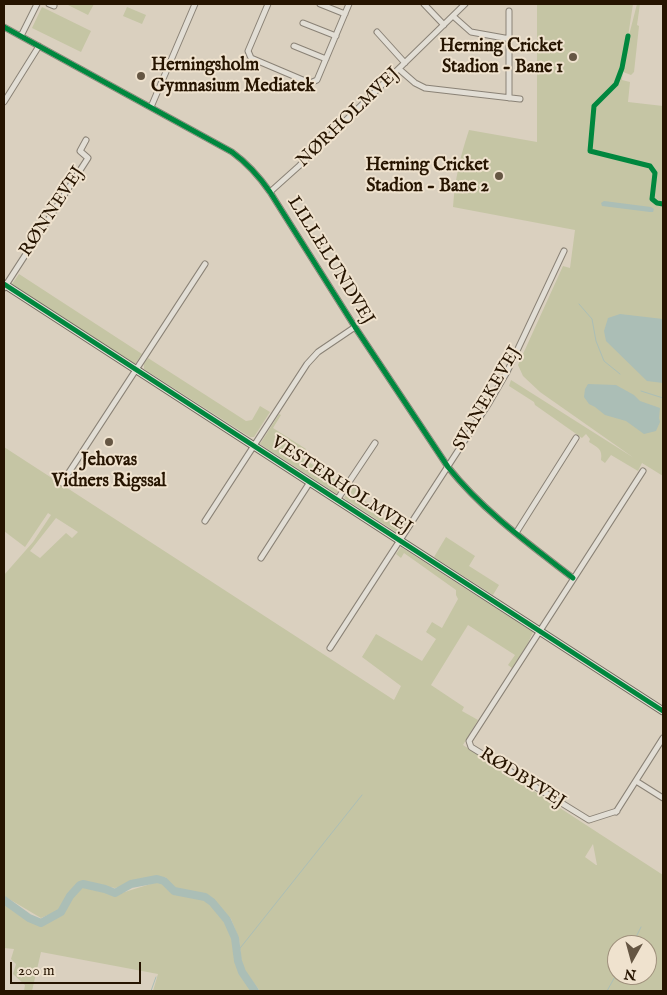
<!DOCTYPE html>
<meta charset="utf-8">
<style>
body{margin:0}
#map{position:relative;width:667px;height:995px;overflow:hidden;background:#dad0bf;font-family:"IM FELL English",serif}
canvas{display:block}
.frame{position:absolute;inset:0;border:5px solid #261400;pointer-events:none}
.north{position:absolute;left:607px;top:935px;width:50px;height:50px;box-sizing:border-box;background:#efe2ce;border:1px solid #9f907c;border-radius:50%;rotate:187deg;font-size:14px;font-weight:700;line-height:20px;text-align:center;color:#261400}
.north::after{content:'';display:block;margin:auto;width:18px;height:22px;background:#655643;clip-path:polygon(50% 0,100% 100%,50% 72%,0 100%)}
.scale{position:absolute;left:10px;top:962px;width:131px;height:22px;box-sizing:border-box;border:2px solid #261400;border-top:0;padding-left:6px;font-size:15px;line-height:18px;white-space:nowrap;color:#261400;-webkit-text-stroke:4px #efe2ce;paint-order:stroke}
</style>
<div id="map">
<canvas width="667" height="995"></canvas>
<div class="frame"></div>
<div class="north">N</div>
<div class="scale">200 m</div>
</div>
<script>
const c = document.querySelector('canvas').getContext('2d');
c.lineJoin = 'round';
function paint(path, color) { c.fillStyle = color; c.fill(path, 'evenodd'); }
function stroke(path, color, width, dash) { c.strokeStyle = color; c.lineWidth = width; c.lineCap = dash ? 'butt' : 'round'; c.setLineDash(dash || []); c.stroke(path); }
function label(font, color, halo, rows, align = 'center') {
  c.font = font + ' "IM FELL English",serif'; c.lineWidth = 4; c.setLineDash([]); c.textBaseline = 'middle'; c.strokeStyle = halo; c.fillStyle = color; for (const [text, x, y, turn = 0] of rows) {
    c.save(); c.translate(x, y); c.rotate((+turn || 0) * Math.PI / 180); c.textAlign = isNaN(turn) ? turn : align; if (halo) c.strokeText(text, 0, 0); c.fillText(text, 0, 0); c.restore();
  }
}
paint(new Path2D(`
 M66,4h28l-6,11z
 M537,4h96l-6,39 10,-39h3l-3,21 2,1 -5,46 -3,3 -8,-3 -1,8 8,2 -2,20 35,4v370l-21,-13 -4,8 -27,-16 -6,8 -4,-3c2,-11 -4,-13 -12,-18l1,-3 -4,-5 -4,4 -47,-33 -1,-3 -25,-16 2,-6 123,78 -94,-66 -17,-16 -5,-11 45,-99 7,2 5,-38 -122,-23c2,-28 7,-50 16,-77l68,12z
 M42,7l49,24 -10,21 -49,-24z
 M127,7l19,8 -4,9 -19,-8z
 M19,274l123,80 -7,10 -123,-80z
 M148,358l98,63 6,-1 8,-14 10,6 -16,25h-4l-106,-68v-6z
 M279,414l2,1 -8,13 33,21 -5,8 43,28 -7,9 -77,-50z
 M4,447l390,253 7,-14 -39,-29 14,-23 46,27 14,-22 -10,-7 6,-10 10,6 16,-29 -2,-4v-5l-52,-37 -3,5 -5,-4 5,-7 132,85 -6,13 -15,23 -4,-3 7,-10 -47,-30 -37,60 33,22 -2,4 16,9 -15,25 200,130v116h-403l-16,-21 -3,-12 -2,-19 -8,-20 -21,-23 -36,-8 -9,-11 -50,11 -37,-6 -20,29 -17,7 -37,-22v-321l29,-33 18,-27 -3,-2 -23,34 -21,-16zM56,518l22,14 -6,6 -6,-5 -26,25 -10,-7zM593,844l4,21h-1l-11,-8zM617,945h30v30h-30z
 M352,486l5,3 -3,5 14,9 1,-1 7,4 2,-4 2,2 -5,7 10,8 16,9 6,-11 2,1 -10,16 -55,-36z
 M446,537l29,19 -6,10 30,19 -6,10 -59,-38z
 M157,882l6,2 8,9 27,4 13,7 14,16 8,18 3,24 17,29h-100l5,-17 -117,-22 -9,39h-8l1,-6 -12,-11 3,-10 -5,-5 3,-10 -10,-1v-46l30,22 9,1 18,-9 10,-18 10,-11 22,3 12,5z`), '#c5c5a4');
paint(new Path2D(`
 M604,201l47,6 3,2 -1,3h-3l-48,-6 -1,-3z
 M620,314l43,5v64l-16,-2 -41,-40 -2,-10 4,-13z
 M588,384l28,1 18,10 6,6 20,7 -1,10 1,4 -4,9 -12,3 -18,-13 -21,-6 -10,-8 -6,-3 -5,-7 1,-8z`), '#abbeb6');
stroke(new Path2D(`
 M579,304l13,15 4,22 8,20 16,13
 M641,391l22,7
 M632,945l9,-18
 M237,952l125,-157
 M151,991l5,-14
 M607,991l10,-18`), '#abbeb6', 1);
stroke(new Path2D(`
 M4,900l25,18 12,5 20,-11 9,-16 10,-11 3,-1 22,5 10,4 16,-9 26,-5 7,2 10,10 31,6 7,5 15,18 8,18 3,23 4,11 13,19`), '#abbeb6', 8);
const street = new Path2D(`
 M49,4l5,2
 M268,4l-20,47 3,7 59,25 7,-3 32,-76
 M320,4l25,10
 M424,4l20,21
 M453,16l18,16 39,7
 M303,23l33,13
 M4,27l228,125c15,11 27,24 38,40l85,135 93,140c35,44 81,77 125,111
 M377,32l28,31
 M21,36l16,-32
 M294,46l32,13
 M399,69l16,14 10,5 95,11
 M509,98v-87
 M4,102l35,-56
 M151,107l44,-103
 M270,192l29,-26 166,-162
 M4,288l84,-130 -8,-7 6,-11
 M62,483l143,-219
 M337,500l38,-57
 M205,521l102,-157 11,-12 37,-25
 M516,533l60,-95
 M261,558l49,-76
 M330,648l159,-245 18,-31 57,-121
 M636,781l27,17
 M617,811l-28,9 -118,-73 -2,-6 174,-270
 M616,812l47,-74`);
const secondary = new Path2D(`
 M4,284l659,427`);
stroke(street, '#8a8276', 7);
stroke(secondary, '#70685d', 9);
stroke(street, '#e2ded5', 5);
stroke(secondary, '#e2ded5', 7);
stroke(new Path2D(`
 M4,27l228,125c15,11 27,24 38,40l85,135 93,140c35,44 81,77 125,111
 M628,36l-6,32 -6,16 -22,22 -4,45 60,15 5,7 -3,26 5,4 6,1
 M4,284l659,427`), '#00873e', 5);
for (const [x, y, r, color] of [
 [573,57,5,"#655643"],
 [141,76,5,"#655643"],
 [499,176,5,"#655643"],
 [109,442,5,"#655643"]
]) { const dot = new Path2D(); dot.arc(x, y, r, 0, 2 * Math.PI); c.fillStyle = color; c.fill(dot); stroke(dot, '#efe2ce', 2); }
label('bold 18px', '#261400', '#efe2ce', [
 ["Herning Cricket",563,47],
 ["Stadion - Bane 1",563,68],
 ["Herningsholm",151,66,"left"],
 ["Gymnasium Mediatek",151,87,"left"],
 ["Herning Cricket",489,166],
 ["Stadion - Bane 2",489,187],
 ["Jehovas",109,461,"center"],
 ["Vidners Rigssal",109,482,"center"]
], 'right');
label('18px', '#261400', '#efe2ce', [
 ["NØRHOLMVEJ",349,118,-44],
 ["RØNNEVEJ",53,212,-57],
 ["LILLELUNDVEJ",330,261,58],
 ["SVANEKEVEJ",488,399,-60],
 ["VESTERHOLMVEJ",341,486,33],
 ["RØDBYVEJ",522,779,32]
]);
</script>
